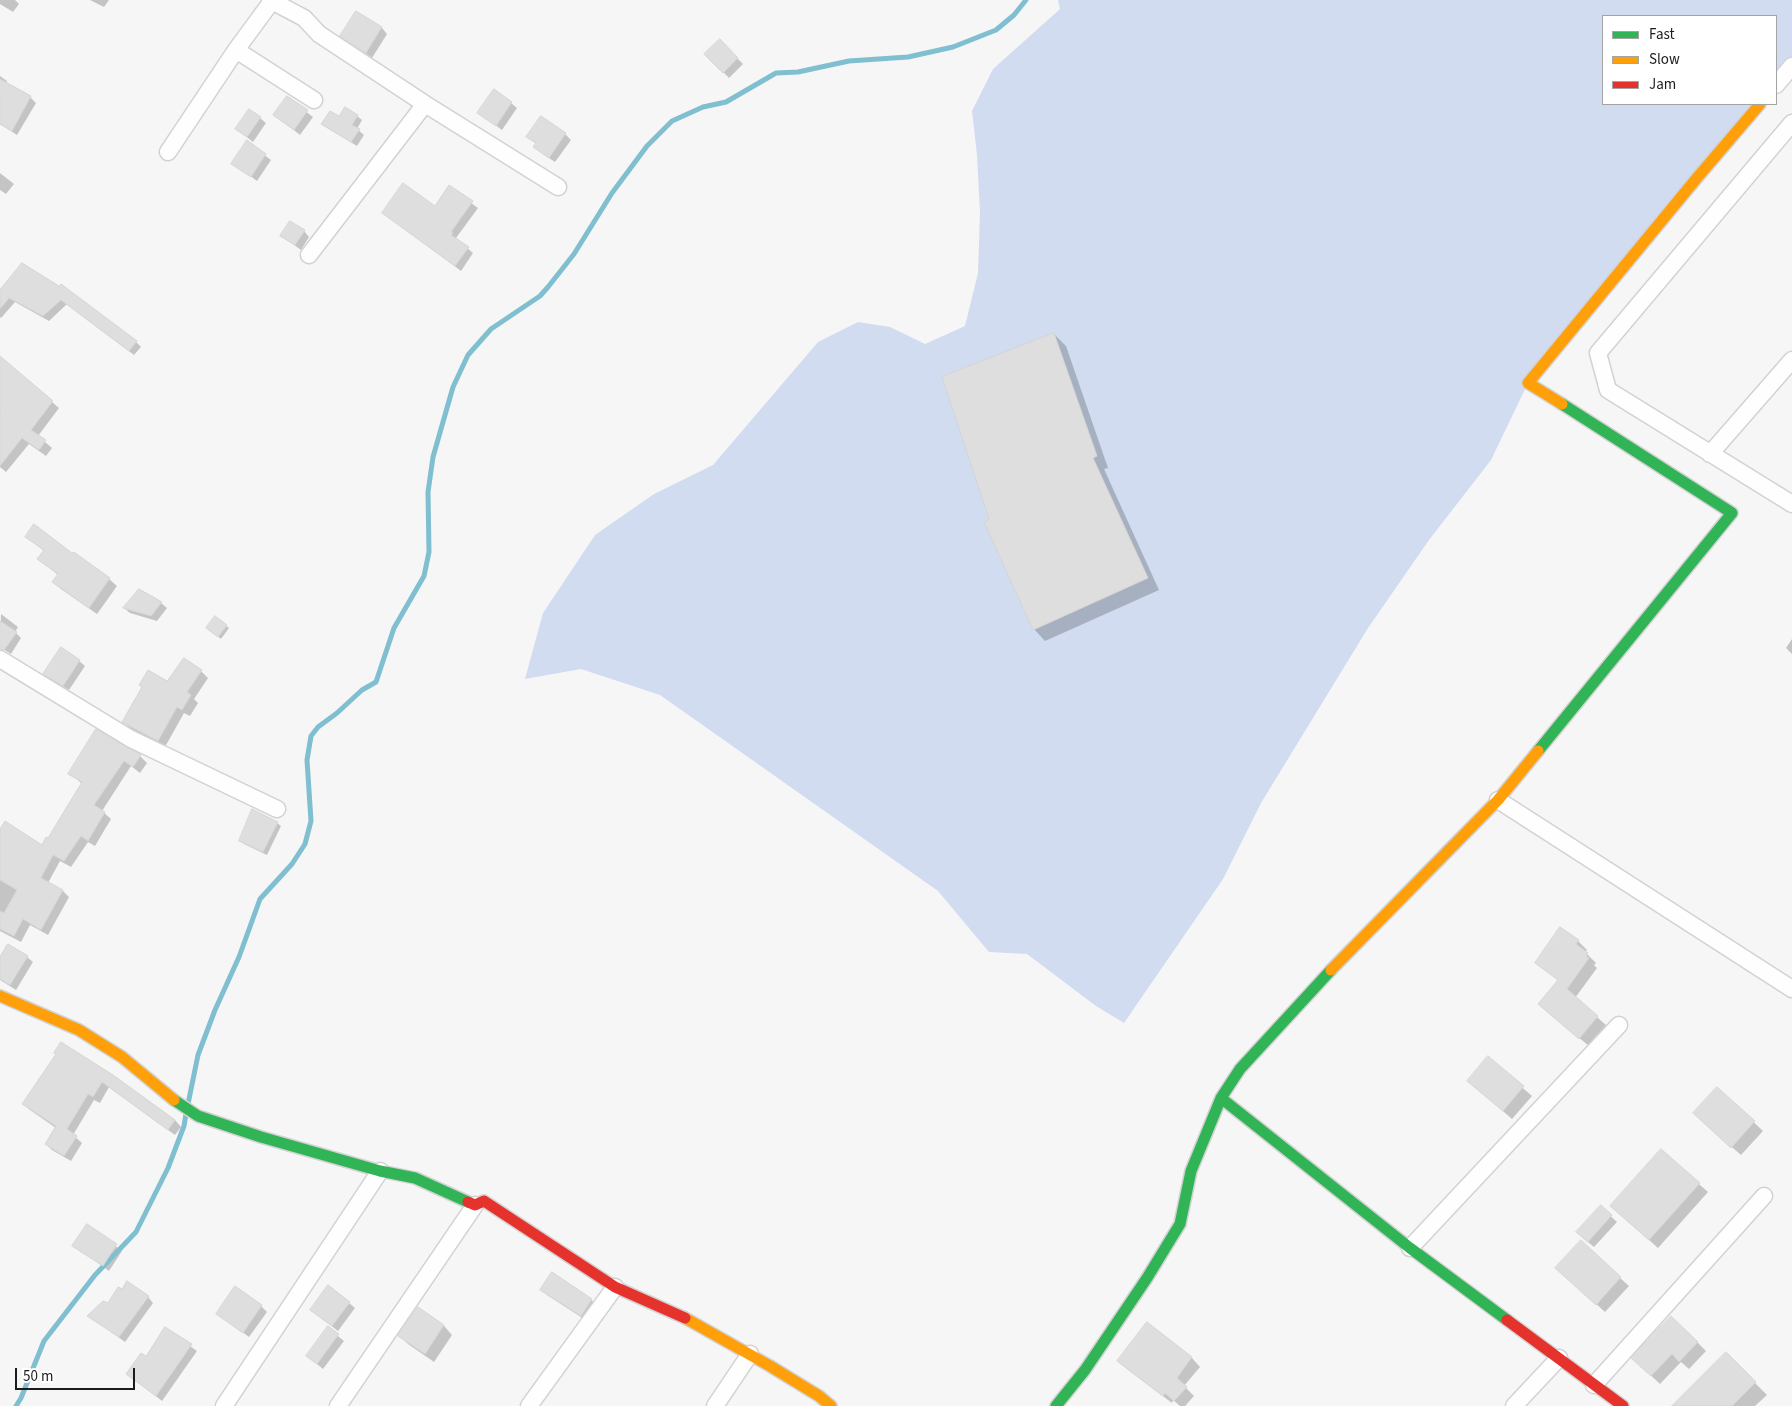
<!DOCTYPE html>
<style>
body{margin:0}
#map{position:relative;width:1792px;height:1406px;overflow:hidden;background:#f6f6f7;font-family:"Source Sans 3",sans-serif}
canvas{display:block}
.legend{position:absolute;left:1602px;top:15px;width:175px;height:90px;box-sizing:border-box;background:#fff;border:1px solid #a3a4a4;margin:0;padding:6px 9px;list-style:none;font-size:15px;color:#1a1b1b}
.legend li{display:flex;align-items:center;gap:10px;height:25px}
.legend b{width:25px;border:1px solid #a3a4a4}
.scale{position:absolute;left:15px;top:1368px;width:120px;height:22px;box-sizing:border-box;border:2px solid #1a1b1b;border-top:0;padding-left:6px;font-size:15px;line-height:18px;white-space:nowrap;color:#1a1b1b;-webkit-text-stroke:4px #fff;paint-order:stroke}
</style>
<div id="map">
<canvas width="1792" height="1406"></canvas>
<ul class="legend">
<li><b style="height:6px;background:#30b455"></b>Fast</li>
<li><b style="height:6px;background:#ff9f0a"></b>Slow</li>
<li><b style="height:6px;background:#e5322d"></b>Jam</li>
</ul>
<div class="scale">50 m</div>
</div>
<script>
const c = document.querySelector('canvas').getContext('2d');
c.lineJoin = 'round';
function paint(path, color) { c.fillStyle = color; c.fill(path, 'evenodd'); }
function stroke(path, color, width, dash) { c.strokeStyle = color; c.lineWidth = width; c.lineCap = dash ? 'butt' : 'round'; c.setLineDash(dash || []); c.stroke(path); }
paint(new Path2D(`
 M1058,0h734v66l-16,19v-69h-173v88h157l-232,279 -37,77 -62,80 -61,88 -107,175 -38,76 -99,144 -28,-17 -69,-52 -38,-2 -51,-61 -278,-196 -79,-26 -56,10 18,-66 52,-78 59,-41 59,-29 105,-123 40,-20 32,5 35,17 40,-18 13,-53 2,-60 -3,-58 -5,-44 21,-42 67,-60z`), '#d1dcf0');
paint(new Path2D(`
 M0,0h15l4,4 -6,8 -13,-8z
 M90,0h19l-5,7z
 M357,12l25,16 5,6 -15,24 -30,-22z
 M720,41l23,23 -14,14 -23,-24z
 M0,76l7,5 -6,8h-1z
 M17,90l13,7 6,6 -19,32 -17,-11v-5z
 M288,98l25,19 -13,18 -25,-20z
 M511,103l6,5 -15,22 -23,-17z
 M357,116l5,4 -5,9 7,6 -7,11 -29,-18 -5,-4 17,-6z
 M260,118l6,5 -13,19 -16,-13z
 M565,134l6,6 -16,22 -15,-10 -4,-8 -8,-7z
 M247,142l24,18 -14,21 -24,-18z
 M0,173l14,11 -8,10 -6,-4z
 M449,187l29,21 -22,30 17,15 -12,18 -77,-58 51,-6z
 M304,231l5,6 -8,13 -19,-14z
 M22,264l114,78 5,5 -7,8 -67,-51 -18,17 -34,-19 -14,16 -1,-1v-25z
 M1054,334l12,12 42,122 -4,1 55,121 -114,51 -11,-12 -43,-109z
 M0,366l52,36 7,6 -21,28 14,12 -6,8 -17,-12 -23,28 -6,-5z
 M27,537l46,18 36,24 8,7 -20,28 -36,-25 -7,-7 4,-7 -19,-16 5,-8z
 M161,603l6,5 -10,13 -27,-8 -6,-5z
 M1,614l17,13 -3,5 6,6 -10,16 -11,-7z
 M215,617l14,11 -8,11 -11,-9z
 M1792,639v15l-6,-6z
 M79,661l6,5 -16,24 -19,-11 -5,-5z
 M201,671l7,7 -14,21 4,4 -8,13 -6,-3 -19,34 -34,-18 -7,-7 44,-39z
 M96,731l44,25 7,7 -7,10 -9,-7 -29,45 9,8 -16,27 -7,-4 -17,25 -11,-6 -12,22 15,8 6,6 -21,38 -18,-10 -9,17 -21,-11v-99l42,15 6,-7 34,-56 -12,-11z
 M277,823l4,3 -14,29 -23,-11 -4,-4z
 M1560,929l18,12 9,9 -2,2 11,11 -2,2 3,3 -22,30 31,27 -17,21 -41,-34 11,-31 -23,-18z
 M27,957l6,5 -17,28 -16,-10v-21z
 M1488,1058l44,38 -20,23 -44,-38z
 M113,1076l62,44 6,7 -6,8 -66,-48 -9,16 -6,-3 -21,35 9,8 -11,18 -19,-11 -6,-6 10,-16 -26,-18 -7,-6z
 M1718,1088l45,43 -22,24 -38,-33z
 M1661,1151l47,41 -50,56 -38,-34z
 M1601,1207l16,15 -23,25 -11,-9z
 M87,1225l35,26 -13,20 -36,-26z
 M1565,1276l55,2 9,8 -24,26z
 M541,1290l50,10 6,5 -10,16 -40,-26z
 M148,1297l5,6 -28,39 -36,-26 19,-12z
 M349,1303l6,5 -17,23 -27,-21z
 M261,1306l6,6 -18,25 -32,-24z
 M418,1309l26,17 8,9 -18,27 -26,-18 -8,-8z
 M1147,1324l45,34 8,9 -16,19 10,10 -9,10h-5l-7,-6 -1,3 -45,-34 -8,-9z
 M328,1328l16,13 -21,28 -16,-13z
 M166,1329l31,22 -35,50 -34,-27 19,-16z
 M1697,1342l9,9 -17,18 -8,-7 -21,22 -18,-17z
 M1726,1354l41,41 -12,11h-81z`), '#0003');
stroke(new Path2D(`
 M188,1104l10,-49 17,-45 24,-53 21,-58 32,-35 13,-20 6,-23 -4,-61 4,-24 7,-9 19,-14 25,-23 14,-8 18,-54 30,-52 5,-24 -1,-60 5,-35 20,-70 15,-32 23,-26 49,-33 8,-9 26,-33 38,-61 35,-47 25,-25 31,-14 23,-5 50,-29 22,-1 51,-11 59,-4 45,-10 43,-17 18,-15 12,-15
 M16,1406l5,-8 23,-57 51,-66 41,-43 32,-64 16,-42 2,-12`), '#7fbfd0', 5);
const building = new Path2D(`
 M356,11l26,16 -16,26 -26,-17z
 M720,39l18,19 -15,15 -19,-19z
 M0,79l31,17 -19,35 -12,-7z
 M494,89l18,13 -16,24 -19,-13z
 M287,96l21,14 -14,20 -21,-15z
 M345,107l13,8 -6,10 8,4 -9,13 -30,-18 9,-13 9,5z
 M249,109l12,8 -14,20 -12,-8z
 M541,116l25,17 -17,25 -16,-11 3,-4 -10,-6z
 M247,140l19,14 -15,23 -20,-13z
 M403,183l32,23 14,-21 24,16 -22,31 2,1 -2,2 18,12 -14,19 -73,-53z
 M290,221l15,9 -10,15 -15,-9z
 M22,263l37,23 2,-2 76,57 -8,10 -68,-51 -18,16 -34,-18 -9,11v-19z
 M1054,333l43,123 -4,2 55,120 -115,52 -49,-108 5,-3 -47,-142z
 M0,356l53,45 -22,29 15,10 -7,10 -17,-12 -22,28z
 M34,524l38,29 2,-1 36,26 -21,30 -37,-26 6,-8 -21,-15 7,-9 -19,-13z
 M139,589l23,13 -11,14 -28,-8z
 M215,616l12,9 -9,12 -12,-9z
 M0,621l17,11 -13,18 -4,-1z
 M61,647l19,13 -17,26 -20,-12z
 M184,658l18,12 -15,22 4,3 -9,15 -5,-3 -19,34 -36,-19 20,-35 -3,-2 9,-15 19,11z
 M96,729l45,26 -8,12 -9,-6 -30,44 11,7 -17,29 -7,-5 -17,25 -11,-6 -12,23 22,12 -22,40 -18,-11 -9,17 -14,-7v-18l4,2 13,-23 -17,-10v-51l5,-8 37,24 4,-8 2,1 34,-56 -14,-8z
 M252,809l26,13 -15,30 -24,-11z
 M1560,927l19,13 -3,4 12,9 -2,3 3,2 -22,31 31,27 -19,23 -41,-35 20,-24 -23,-17z
 M8,944l20,12 -18,29 -10,-6v-22z
 M61,1042l52,33 62,45 -7,10 -66,-48 -9,15 -5,-3 -21,35 10,7 -13,20 -19,-12 11,-18 -34,-22 34,-50 -2,-1z
 M1488,1056l36,30 -21,25 -36,-30z
 M1717,1087l38,34 -24,27 -38,-35z
 M1661,1149l39,34 -51,57 -39,-34z
 M1601,1205l11,10 -24,27 -12,-10z
 M87,1224l30,20 -14,22 -31,-20z
 M1581,1240l40,37 -25,28 -41,-37z
 M552,1272l40,27 -11,17 -41,-26z
 M127,1281l22,15 -30,41 -32,-21 16,-15 5,2 10,-16 4,2z
 M328,1285l22,17 -18,24 -22,-16z
 M235,1286l27,19 -19,28 -27,-19z
 M418,1307l26,18 -19,29 -27,-18z
 M1671,1316l27,26 -19,20 -7,-8 -21,22 -20,-18z
 M1147,1322l45,35 -15,21 10,9 -13,14 -9,-8 -2,3 -46,-35z
 M328,1326l11,8 -22,30 -11,-8z
 M165,1327l27,17 -36,52 -30,-22 15,-21 5,3z
 M1726,1352l30,30 -24,24h-60z`);
paint(building, '#dededf');
stroke(building, '#d5d5d6', 1);
const street = new Path2D(`
 M270,0l34,18 15,16 106,70 133,83
 M236,50l78,50
 M1776,85l16,-19
 M1792,123l-194,230 10,37 184,114
 M168,152l68,-102 36,-49
 M309,255l116,-151
 M1710,454l82,-94
 M0,659l131,80 146,70
 M1498,800l294,189
 M1410,1248l209,-223
 M1594,1385l170,-189
 M224,1406l156,-235
 M338,1406l137,-201
 M529,1406l86,-119
 M715,1406l35,-52
 M1514,1406l45,-48`);
const fast = new Path2D(`
 M1538,751l194,-238 -170,-109
 M1221,1098l189,150 97,72
 M174,1100l24,16 63,21 119,34 35,7 53,24
 M1056,1406l29,-36 62,-92 33,-54 11,-53 30,-73 19,-29 91,-99`);
const slow = new Path2D(`
 M1562,404l-34,-21 168,-204 64,-75
 M1331,970l167,-170 40,-49
 M0,996l79,34 43,27 52,43
 M685,1318l85,48 49,30 12,10`);
const jam = new Path2D(`
 M468,1202l7,3 9,-4 131,86 70,31
 M1507,1320l116,86`);
stroke(street, '#d2d2d3', 19);
stroke(fast, '#d2d2d3', 14);
stroke(slow, '#d2d2d3', 14);
stroke(jam, '#d2d2d3', 14);
stroke(street, '#fefefe', 16);
stroke(fast, '#30b455', 11);
stroke(slow, '#ff9f0a', 11);
stroke(jam, '#e5322d', 11);
</script>
